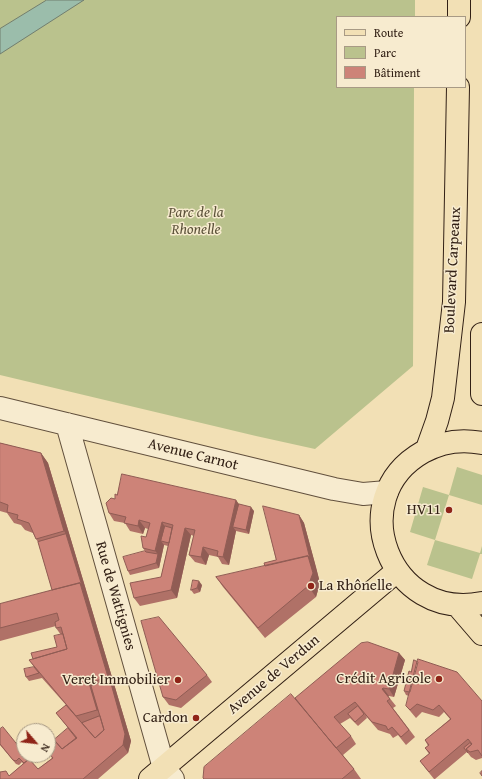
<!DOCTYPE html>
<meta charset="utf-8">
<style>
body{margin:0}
#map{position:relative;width:482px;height:779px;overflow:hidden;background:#f2e0b5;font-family:"Gentium Book Plus",serif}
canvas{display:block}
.legend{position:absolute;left:336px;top:16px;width:130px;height:72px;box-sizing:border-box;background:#f7ebcf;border:1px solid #a89a85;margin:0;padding:5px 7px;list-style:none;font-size:12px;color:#322015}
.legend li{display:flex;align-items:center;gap:8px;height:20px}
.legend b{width:20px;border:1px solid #a89a85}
.north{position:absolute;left:16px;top:723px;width:40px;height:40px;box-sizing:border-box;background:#f7ebcf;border:1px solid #a89a85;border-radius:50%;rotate:118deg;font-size:11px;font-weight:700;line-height:16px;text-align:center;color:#322015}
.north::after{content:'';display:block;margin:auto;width:14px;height:18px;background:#8f2418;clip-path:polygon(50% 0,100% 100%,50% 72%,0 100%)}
</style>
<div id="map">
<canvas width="482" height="779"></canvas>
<ul class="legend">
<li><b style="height:5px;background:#f2e0b5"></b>Route</li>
<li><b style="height:11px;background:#bac28d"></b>Parc</li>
<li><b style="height:11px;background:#cd8378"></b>Bâtiment</li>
</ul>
<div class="north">N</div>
</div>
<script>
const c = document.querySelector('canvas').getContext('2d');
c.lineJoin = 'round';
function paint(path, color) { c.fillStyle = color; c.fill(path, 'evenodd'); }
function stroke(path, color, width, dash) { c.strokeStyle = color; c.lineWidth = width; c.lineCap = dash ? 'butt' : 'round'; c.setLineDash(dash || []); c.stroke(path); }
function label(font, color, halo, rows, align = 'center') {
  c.font = font + ' "Gentium Book Plus",serif'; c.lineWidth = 3; c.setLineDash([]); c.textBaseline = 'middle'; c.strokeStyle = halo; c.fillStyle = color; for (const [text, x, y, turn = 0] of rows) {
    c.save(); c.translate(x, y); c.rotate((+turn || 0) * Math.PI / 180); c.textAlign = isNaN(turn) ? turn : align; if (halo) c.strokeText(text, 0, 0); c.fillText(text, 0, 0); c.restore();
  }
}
paint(new Path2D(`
 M0,0h415v17h-78v70h77l-1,279 -98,83 -59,-13 -256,-61z
 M457,467l25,8v30l-33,-10 -14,45 45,13 2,-7v8h-2l-8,25 -45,-14 8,-25 -25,-8 13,-45 26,8z`), '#bac28d');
const water = new Path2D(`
 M47,0h37l-84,54v-25z`);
paint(water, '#9bbdab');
stroke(water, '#717e6f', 1);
const minor = new Path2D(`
 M0,408l334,81 29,5 24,-2
 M67,424l97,344 9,11`);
const major = new Path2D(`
 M459,17v-17
 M482,334v60
 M482,443c-20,-4 -41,-1 -59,9 -81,46 -33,170 59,151
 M427,449l10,-28 6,-23 11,-96 4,-215
 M457,605l25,29
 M150,779l247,-208`);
stroke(minor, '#62503d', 24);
stroke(major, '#322015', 24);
stroke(minor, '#f7ebcf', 22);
stroke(major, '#f2e0b5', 22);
paint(new Path2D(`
 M0,443l41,10 7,10 83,278 -3,12 -30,26h-98l9,-3 14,-12 -1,-2 -3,3 -3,-1 -16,-19v-16l24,24 14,16 14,-11 -4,-5v-14l6,1 14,-12 -12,-15 10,-8 -24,-27 -13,3 -3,-4 8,-10 -5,-7 4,-1 24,-12 4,-12 -5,-7v-2l-56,15v-37l52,-14 -14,-48 -2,-3 -3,-6 -8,-3 -4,-5 -7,-2 -7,-10 -7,-2z
 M117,495l119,5 3,4 15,7 -5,23 -13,-3 -7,34 -7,-1 -4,-7 -9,-2 -3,10 -11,-3 -6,-7 5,-19 -3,-1 -14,63 -37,8 -6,-8 27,-21 7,-31 -4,-1 -5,23 -29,7 -2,-4 17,-20 -2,-3 5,-19 -3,-1 -2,6 -13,-3 -5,-8 -11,-2 -5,-8 6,-14z
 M299,515l5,8 16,60 -4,14 -51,41 -42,-51 -7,-10 49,-11 11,-6z
 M202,585l-2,7 -6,2 -3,-4z
 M399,653l6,7 -11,37 -5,-1h-1l8,10 -3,2 22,29 -9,8 -8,-10 -5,3 -3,-4 -12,-4 -12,-14 1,2 -9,8 -8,-8 -10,6 11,12 5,8 -13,11 11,14 7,10h-157l91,-81z
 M207,675l5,7 -31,26 -12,-3 -6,-8z
 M404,691l78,10v57l-6,2 -5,-3 -4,-5 -32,27h-1l-8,-10 -6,-8 9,-7 -4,-6 3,-2 -3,-6 25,-21 -6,-7 -5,5 -17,-5 -6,6 -10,-12 3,-10 -3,-1z`), '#b07167');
paint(new Path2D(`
 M41,453l7,10 39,130 -5,-7 -16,-52 -2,-3z
 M236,500l5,8 -8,19 3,4 -7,34 -6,-8z
 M251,507l3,4 -5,23 -3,-4z
 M299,515l5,8 12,44 -6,-8z
 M139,520l6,8 -2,6 -5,-8z
 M162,522l5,8 -6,11 3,4 -5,23 -3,-5 2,-9 -3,-3z
 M185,528l6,7 -14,63 -6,-8z
 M203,547l6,8 -3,10 -5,-8z
 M308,556l8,11 4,16 -4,14 -8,-11z
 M199,581l3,4 -2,7 -3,-4z
 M80,583l7,10 44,148 -3,12 -5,-8 -13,-65 -2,-3z
 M399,653l6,7 -11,37 -5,-8z
 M89,683l8,11 5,22 -5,-6z
 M383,688l6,8 -1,1 -6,-8z`), '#905c54');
const building = new Path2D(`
 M0,443l41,10 23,78 -28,8 -7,-16 -12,-4 1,-4 -11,-3 1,-7 -8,-3z
 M122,474l114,26 -13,57 -6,-1 1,-5 -15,-4 -2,10 -12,-2 6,-25 -10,-2 -14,62 -37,8 -4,-15 31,-6 12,-52 -11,-3 -7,29 -12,-3 -2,-12 5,1 4,-14 -11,-3 -1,6 -14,-3 2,-6 -17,-4 -3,-10 5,-5 4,1v-5l2,1z
 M239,504l12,3 -5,23 -13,-3z
 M263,506l36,9 11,44 -2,-3 -43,10 -1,-3 12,-3z
 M165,526l7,2 -3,15 -8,-2z
 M66,534l16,52 -2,-3 -28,7 -14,-48z
 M145,551l1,1 12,2 -2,9 -28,8 -5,-14z
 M308,556l5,17 -5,13 -50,42 -42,-51z
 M193,580l6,1 -2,7 -6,2z
 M80,583l28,94 -19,6 8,27 -21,6 -47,-56 38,-11 -6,-22 -5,1 -1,-6 4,-2 -2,-7 -57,15v-24z
 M159,617l48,58 -31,25 -13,-3 -22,-76z
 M63,634l4,15 -34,10 -2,-6 26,-6 -3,-11z
 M368,642l31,11 -10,36 -6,-1 -1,1 8,10 -3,2 22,29 -8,7 -9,-10 -4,3 -2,-4 -14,-4 -17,-20 -21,15 17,19 -15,12 -41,-50 66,-55z
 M418,659l39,13 25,29v55l-4,-6 -8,2 -4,-3 6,-5 -4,-5 -39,33 -9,-11 10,-8 -5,-5 4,-3 -4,-5 26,-21 -12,-14 -6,5 -16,-6 -7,6 -4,-4z
 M414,660l4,2 -8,30 -6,-1 5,-20 2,1z
 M34,667l5,6 -13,4 -2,-8z
 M110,680l15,54 -2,11 -40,34h-83v-7l6,-1 3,5 20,-17 9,10 15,-11 -5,-6v-13l3,-3 11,13 15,-11 -21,-25 10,-8 29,33 9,-8 -13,-44z
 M291,694l63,75 -12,10h-138l-1,-1 1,-11z
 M358,706l6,8 -9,8 -7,-8z
 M100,716l4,14 -9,8 -13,-15z
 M3,727l21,26v2h2l3,4 -5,4 -5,-5 -3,3 -3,-1 -13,-16v-15z
 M68,728l8,10 -14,11 -8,-9z
 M470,743l2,1 -6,5 2,4 -4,-5z
 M482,771v5l-2,-3z`);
paint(building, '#cd8378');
stroke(building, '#905c54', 1);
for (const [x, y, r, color] of [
 [449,510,4,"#8f2418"],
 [311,586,4,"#8f2418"],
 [439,679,4,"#8f2418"],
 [178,680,4,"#8f2418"],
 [196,718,4,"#8f2418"]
]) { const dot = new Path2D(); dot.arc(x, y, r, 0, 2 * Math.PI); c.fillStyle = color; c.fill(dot); stroke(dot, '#f7ebcf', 1.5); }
label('italic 15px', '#5b5139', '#f7ebcf', [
 ["Parc de la",196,213],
 ["Rhonelle",196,230]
]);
label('15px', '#322015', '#f7ebcf', [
 ["Boulevard Carpeaux",453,270,-87],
 ["Avenue Carnot",193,455,14],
 ["Rue de Wattignies",115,596,74],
 ["Avenue de Verdun",274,675,-40]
]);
label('15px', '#322015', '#f7ebcf', [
 ["HV11",441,510],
 ["La Rhônelle",319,586,"left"],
 ["Crédit Agricole",431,679],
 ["Veret Immobilier",170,680],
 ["Cardon",188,718]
], 'right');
</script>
